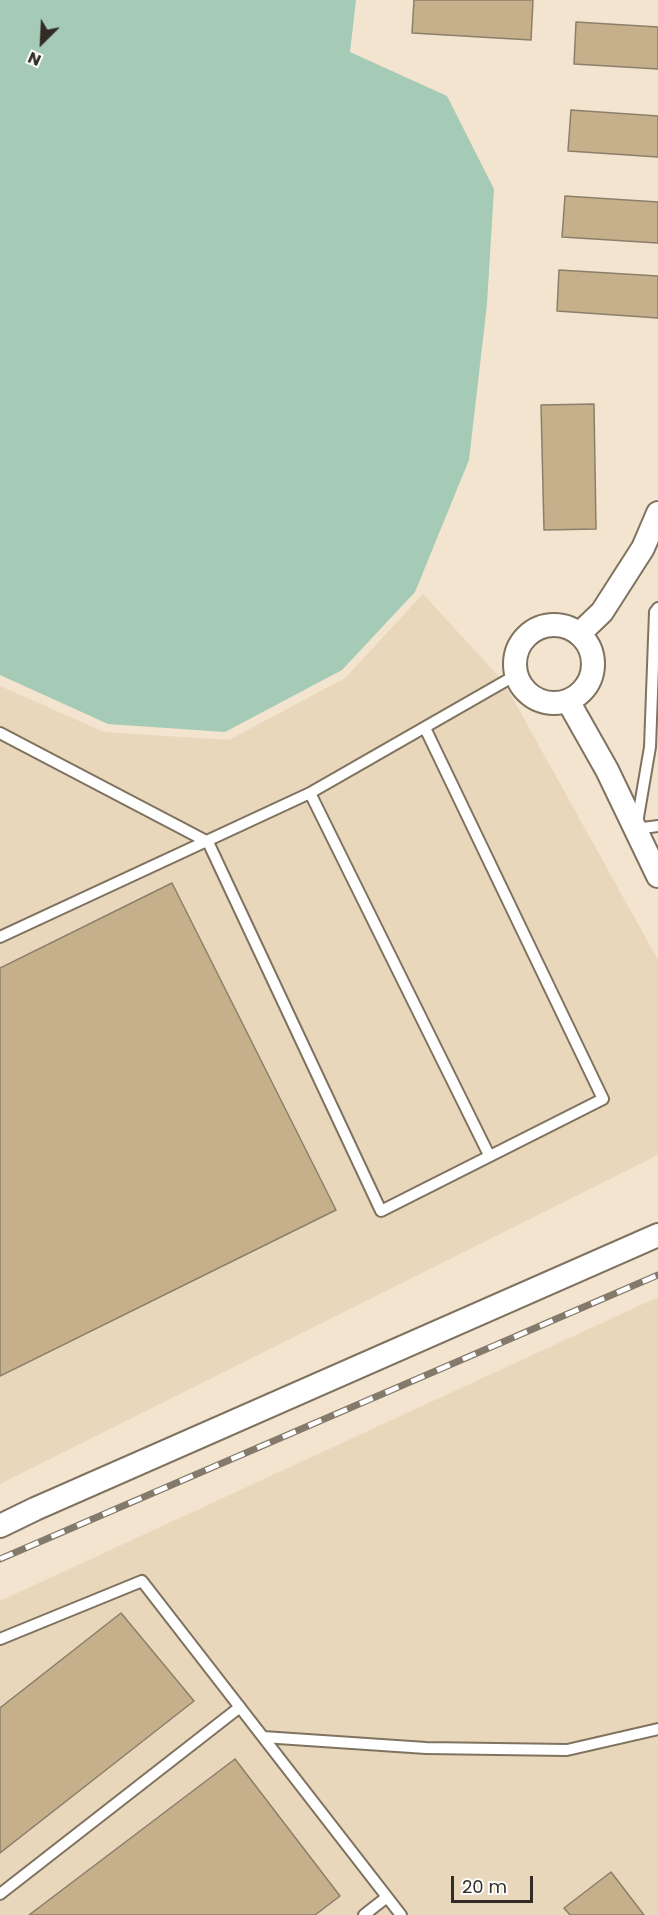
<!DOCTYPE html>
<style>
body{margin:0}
#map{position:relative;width:658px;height:1915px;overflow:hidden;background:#f2e4ce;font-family:Poppins,sans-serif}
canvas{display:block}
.north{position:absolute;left:12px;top:12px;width:60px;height:60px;-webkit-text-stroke:4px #fff;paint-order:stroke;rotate:204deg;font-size:16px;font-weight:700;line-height:24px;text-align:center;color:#322c24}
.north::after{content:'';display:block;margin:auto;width:21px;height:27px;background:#322c24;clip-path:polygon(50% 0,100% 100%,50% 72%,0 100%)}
.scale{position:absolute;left:451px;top:1876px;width:82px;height:27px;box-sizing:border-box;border:3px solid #322c24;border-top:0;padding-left:8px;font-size:18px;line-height:21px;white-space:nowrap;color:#322c24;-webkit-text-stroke:4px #fff;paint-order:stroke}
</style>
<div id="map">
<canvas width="658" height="1915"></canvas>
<div class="north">N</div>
<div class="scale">20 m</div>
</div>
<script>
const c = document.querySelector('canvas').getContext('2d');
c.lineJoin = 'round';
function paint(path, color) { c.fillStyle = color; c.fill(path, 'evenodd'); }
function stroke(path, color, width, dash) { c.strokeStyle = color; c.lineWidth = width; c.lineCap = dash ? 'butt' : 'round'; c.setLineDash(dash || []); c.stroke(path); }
paint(new Path2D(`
 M423,594l80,87 155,279v195l-658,329v-798l104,46 125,8 116,-62z
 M658,1297v618h-658v-314z`), '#e9d7bb');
paint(new Path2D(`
 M0,0h356l-6,52 97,44 47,93 -7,115 -18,156 -54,132 -73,78 -117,62 -117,-8 -108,-49z`), '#a5cbb6');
const building = new Path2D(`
 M414,0h119l-2,40 -119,-7z
 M576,22l82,5v42l-84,-5z
 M571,110l87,6v41l-90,-6z
 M565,196l93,6v41l-96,-6z
 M559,270l99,6v42l-101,-7z
 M594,404l2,125 -52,1 -3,-125z
 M172,883l164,327 -336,166v-408z
 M121,1613l73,88 -194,152v-145z
 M235,1759l105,137 -25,19h-286z
 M611,1872l33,43h-74l-6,-7z`);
paint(building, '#c6b08b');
stroke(building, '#8b7f6b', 1.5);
const service = new Path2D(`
 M658,608l-3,4 -5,135 -14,82 22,-3
 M0,733l208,109 173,369 222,-112 -178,-371
 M310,793l179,362
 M0,937l310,-144 206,-118
 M0,1639l142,-58 259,334
 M263,1737l163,11 141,2 91,-21
 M0,1894l240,-187
 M364,1915l23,-18`);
const minor = new Path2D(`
 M515 664a39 39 0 1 1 78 0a39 39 0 1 1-78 0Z
 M579,634l23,-22 41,-64 15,-35
 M568,701l39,69 51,106
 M0,1526l35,-17 623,-274`);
stroke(service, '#7f7360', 14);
stroke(minor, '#7f7360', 26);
stroke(service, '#fff', 10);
stroke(minor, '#fff', 22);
const rail = new Path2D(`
 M0,1559l658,-284`);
stroke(rail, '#847a6c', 7);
stroke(rail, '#fff', 4.5, [14]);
</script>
